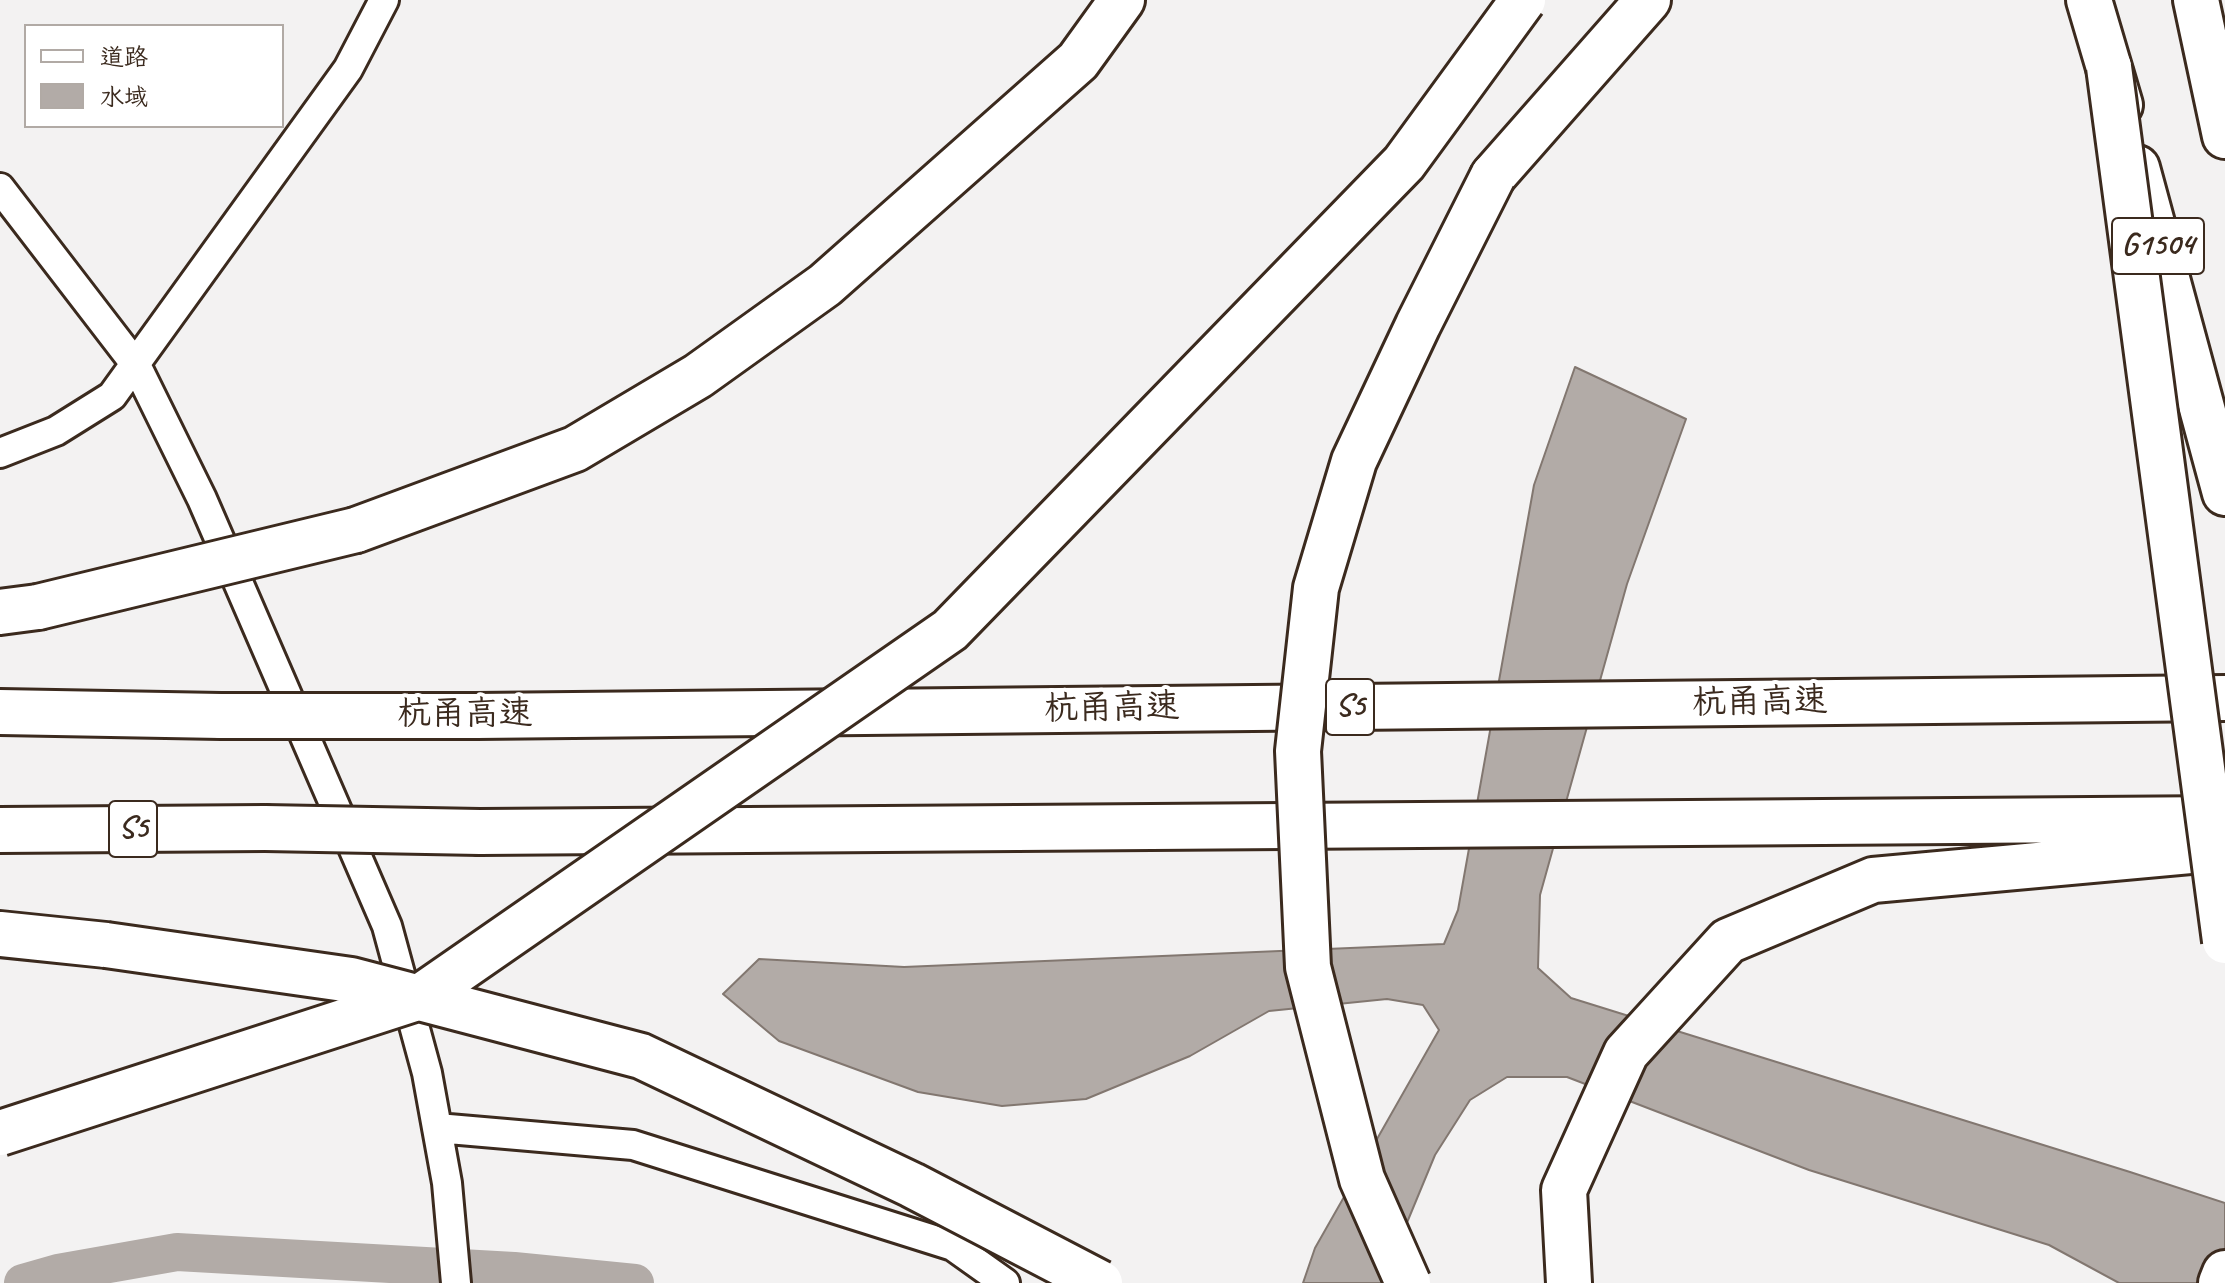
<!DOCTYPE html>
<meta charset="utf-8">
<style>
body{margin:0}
#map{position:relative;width:2225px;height:1283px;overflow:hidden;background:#f3f2f2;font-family:Caveat,"LXGW WenKai TC",sans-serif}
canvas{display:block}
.legend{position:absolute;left:24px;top:24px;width:260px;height:104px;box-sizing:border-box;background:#fff;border:2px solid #b1aaa5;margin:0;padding:10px 14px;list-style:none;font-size:24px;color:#3b2a1e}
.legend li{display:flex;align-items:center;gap:16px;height:40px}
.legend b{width:40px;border:2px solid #b1aaa5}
</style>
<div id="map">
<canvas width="2225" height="1283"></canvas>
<ul class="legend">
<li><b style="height:10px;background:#fff"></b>道路</li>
<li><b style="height:22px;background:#b2aba7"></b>水域</li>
</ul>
</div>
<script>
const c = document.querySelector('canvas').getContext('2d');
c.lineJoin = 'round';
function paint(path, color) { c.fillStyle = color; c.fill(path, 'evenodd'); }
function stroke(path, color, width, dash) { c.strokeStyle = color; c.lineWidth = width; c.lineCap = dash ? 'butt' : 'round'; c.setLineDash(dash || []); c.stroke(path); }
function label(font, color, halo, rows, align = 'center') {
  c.font = font + ' Caveat,"LXGW WenKai TC",sans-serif'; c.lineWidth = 8; c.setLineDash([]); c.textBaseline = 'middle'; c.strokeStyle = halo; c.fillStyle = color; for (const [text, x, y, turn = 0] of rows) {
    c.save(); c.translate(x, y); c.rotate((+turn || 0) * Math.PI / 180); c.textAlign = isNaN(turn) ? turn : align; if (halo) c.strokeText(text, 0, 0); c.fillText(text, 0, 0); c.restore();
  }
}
const water = new Path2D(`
 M1575,367l111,52 -59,165 -87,311 -2,73 33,30 559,174 95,31v80h-106l-70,-38 -240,-75 -242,-93h-60l-37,23 -35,55 -53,128h-79l12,-35 124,-218 -16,-25 -36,-6 -118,12 -79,45 -104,43 -84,7 -84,-14 -139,-51 -56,-47 36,-35 145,8 540,-23 14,-34 76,-425z`);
paint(water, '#b2aba7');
stroke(water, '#827770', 2);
stroke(new Path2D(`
 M23,1283l35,-10 119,-21 337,19 121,12`), '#b2aba7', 38);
const street = new Path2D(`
 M0,188l136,177 66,134 185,427 40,147 20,110 9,100
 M0,453l56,-22 56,-35 236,-327 36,-69
 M437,1128l196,17 320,101 52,37`);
const highway = new Path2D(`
 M2089,0l31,105
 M2196,0l29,136
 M2137,168l88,325
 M1493,176l155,-176
 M356,530l219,-81 123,-73 127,-91 253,-224 44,-61
 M0,612l38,-5
 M0,712l221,4
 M476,716l1749,-18
 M0,830l265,-2
 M480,832l1745,-13
 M0,934l106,11
 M1569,1283l-5,-93 62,-137 102,-112 145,-61 352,-32
 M2221,1283l4,-10`);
stroke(street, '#3b2a1e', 34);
stroke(highway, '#3b2a1e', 50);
stroke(street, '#fff', 28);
stroke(highway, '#fff', 44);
const highwayBridge = new Path2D(`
 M2109,67l116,874
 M38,607l318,-77
 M221,716h255
 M265,828l215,4
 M106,945l245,35 290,76 271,129 188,98
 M0,1133l420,-136 530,-367 454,-467 119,-163
 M1408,1283l-46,-104 -54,-212 -10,-216 18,-163 38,-127 64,-136 75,-149`);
stroke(highwayBridge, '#3b2a1e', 50, []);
stroke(highwayBridge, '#fff', 44);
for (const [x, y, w] of [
 [2158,246,92],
 [1350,707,48],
 [133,829,48]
]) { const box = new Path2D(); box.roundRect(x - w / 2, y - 28, w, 56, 6); c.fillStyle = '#fff'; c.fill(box); stroke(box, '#3b2a1e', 2); }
label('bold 32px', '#3b2a1e', null, [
 ["G1504",2158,246],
 ["S5",1350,707],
 ["S5",133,829]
]);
label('34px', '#3b2a1e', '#fff', [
 ["杭甬高速",1760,703,-1],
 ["杭甬高速",1112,709,-1],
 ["杭甬高速",465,715]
]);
</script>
